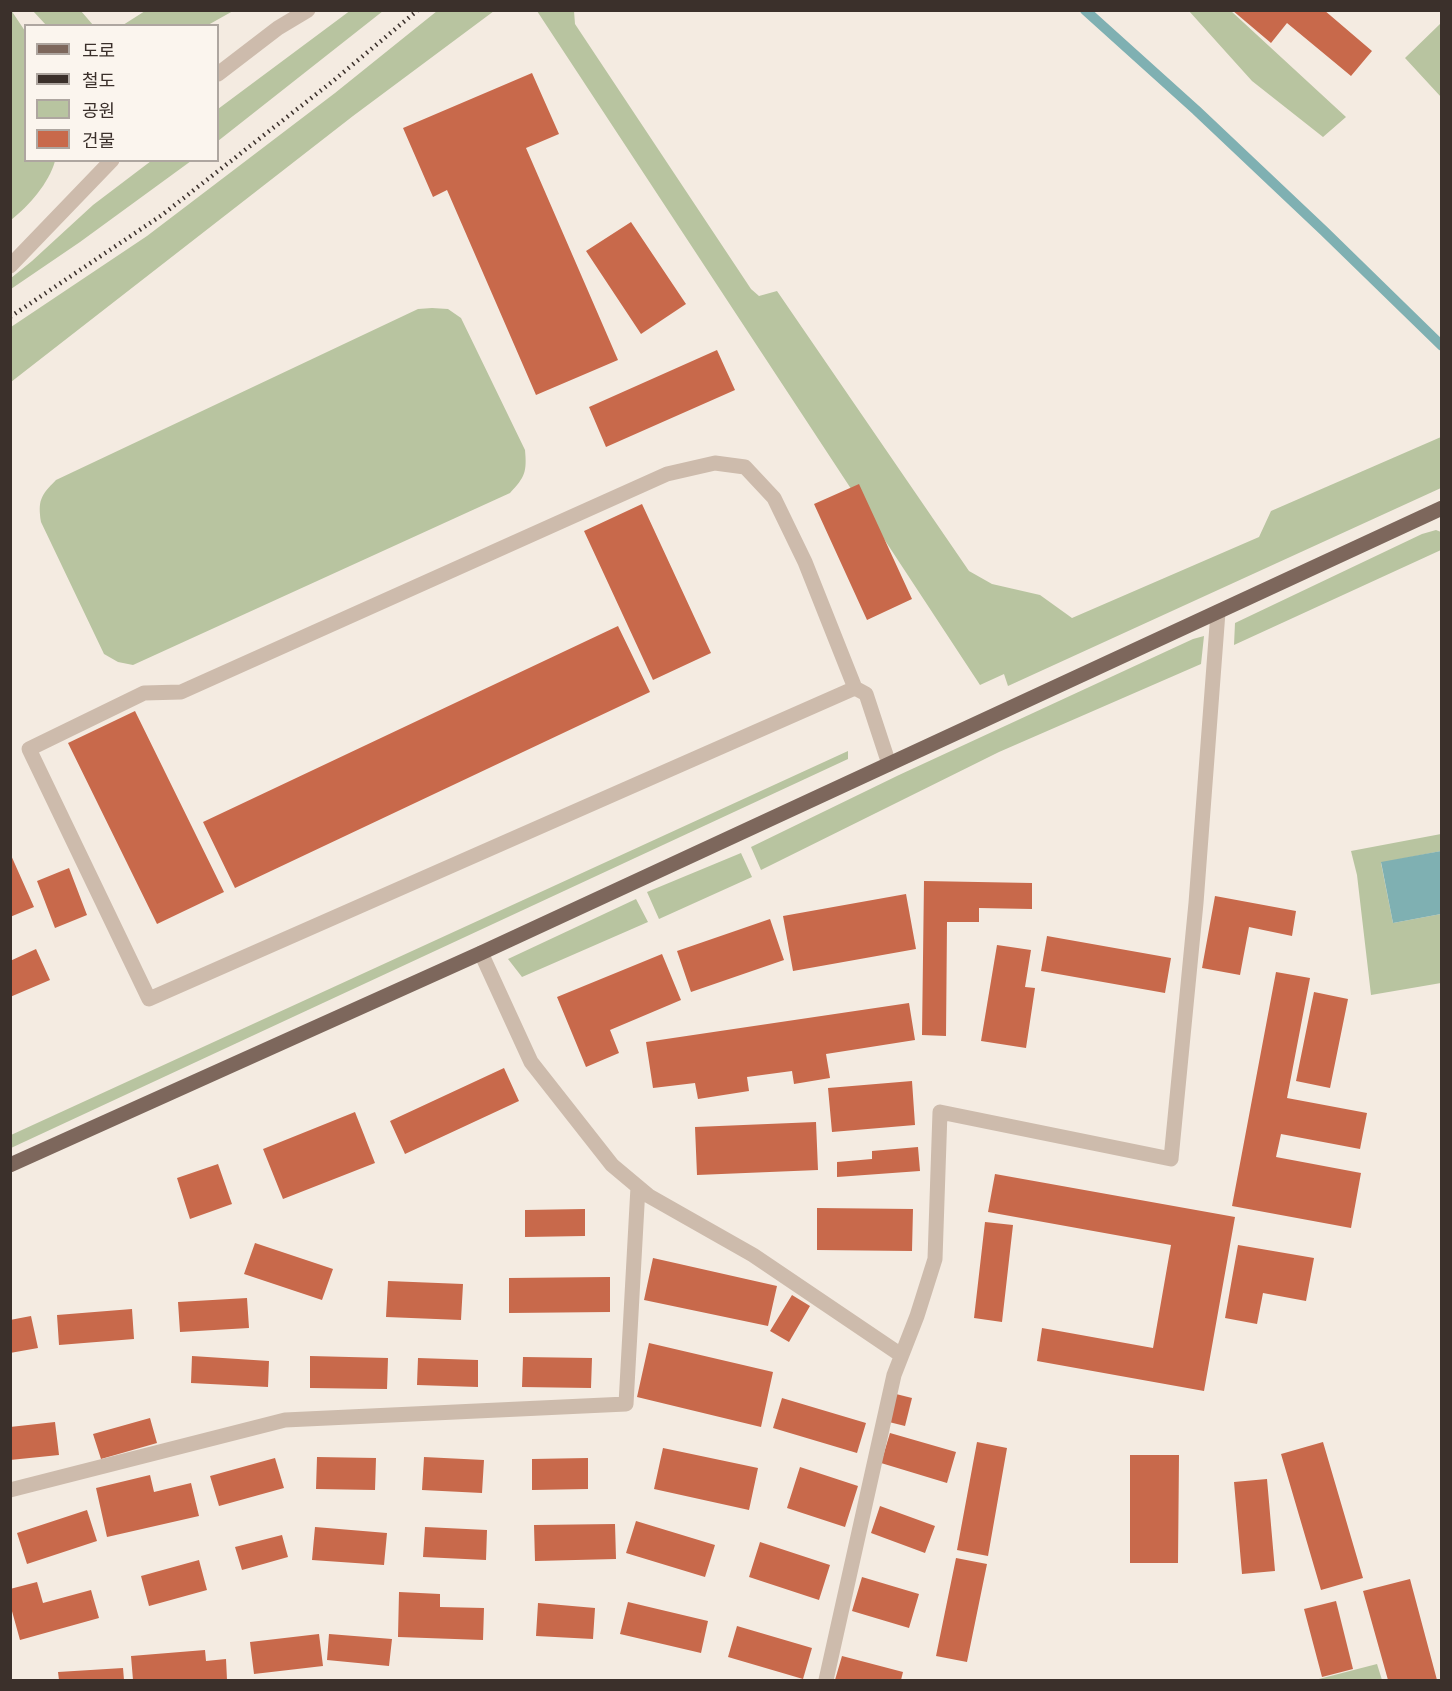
<!DOCTYPE html>
<meta charset="utf-8">
<style>
body{margin:0}
#map{position:relative;width:1452px;height:1691px;overflow:hidden;background:#f4ebe1;font-family:"Public Sans","Noto Sans KR",sans-serif}
canvas{display:block}
.frame{position:absolute;inset:0;border:12px solid #3b302b;pointer-events:none}
.legend{position:absolute;left:24px;top:24px;width:195px;height:138px;box-sizing:border-box;background:#fbf5ee;border:2px solid #aea6a0;margin:0;padding:8px 10px;list-style:none;font-size:18px;color:#3b302b}
.legend li{display:flex;align-items:center;gap:12px;height:30px}
.legend b{width:30px;border:2px solid #aea6a0}
</style>
<div id="map">
<canvas width="1452" height="1691"></canvas>
<div class="frame"></div>
<ul class="legend">
<li><b style="height:8px;background:#7d675c"></b>도로</li>
<li><b style="height:8px;background:#3b302b"></b>철도</li>
<li><b style="height:16px;background:#b8c4a0"></b>공원</li>
<li><b style="height:16px;background:#c8694b"></b>건물</li>
</ul>
</div>
<script>
const c = document.querySelector('canvas').getContext('2d');
c.lineJoin = 'round';
function paint(path, color) { c.fillStyle = color; c.fill(path, 'evenodd'); }
function stroke(path, color, width, dash) { c.strokeStyle = color; c.lineWidth = width; c.lineCap = dash ? 'butt' : 'round'; c.setLineDash(dash || []); c.stroke(path); }
paint(new Path2D(`
 M11,10l14,21 1,129 29,1c-6,22 -26,45 -44,59z
 M351,10l32,1 -165,130v-32z
 M33,11h48l12,14h-47z
 M145,11v-1l88,1 -25,14h-85z
 M437,11h57l-141,105 -342,266v-55l136,-91 188,-143z
 M537,11h37l1,13 176,265 8,7 18,-5 192,280 23,13 48,11 32,23 187,-81 12,-26 170,-74v51l-433,198 -4,-12 -24,11z
 M1189,11h42l115,106 -23,20 -71,-56z
 M1441,23v74l-36,-39z
 M151,161h40l-111,81 -69,47v-11l21,-17 61,-56z
 M432,308l16,1 13,9 64,132c2,22 0,27 -15,43l-377,172 -15,-3 -14,-8 -63,-132c-3,-21 -1,-26 15,-42l362,-171z
 M1436,530l5,2v18l-207,95 1,-22 187,-89z
 M1204,636l-3,28 -202,88 -238,118 -10,-23 148,-72 294,-136z
 M848,751v8l-837,389v-13z
 M1441,834v17l-60,12 12,60 48,-9v69l-70,12 -14,-120 -6,-24z
 M741,853l11,24 -93,42 -12,-27z
 M636,899l12,23 -126,55 -14,-18z
 M1377,1664l5,16h-67z`), '#b8c4a0');
paint(new Path2D(`
 M1441,851v63l-48,9 -12,-61z`), '#7fb0b2');
stroke(new Path2D(`
 M1085,10l111,100 128,121 118,115`), '#7fb0b2', 10);
paint(new Path2D(`
 M1232,10h92l48,41 -21,25 -64,-53 -16,20z
 M532,73l27,61 -33,14 92,212 -82,35 -89,-205 -14,7 -30,-69z
 M631,222l55,82 -45,30 -55,-83z
 M717,350l18,40 -129,57 -17,-40z
 M859,484l53,115 -45,21 -53,-116z
 M642,504l69,149 -58,27 -69,-149z
 M618,626l32,66 -415,196 -32,-66z
 M135,711l89,181 -67,32 -89,-181z
 M10,853l24,54 -24,10z
 M69,868l18,47 -32,13 -18,-47z
 M924,881l108,2v26l-53,-1v14h-32l-1,114 -24,-1z
 M906,894l10,55 -123,22 -10,-55z
 M1215,896l81,15 -4,25 -43,-9 -9,48 -38,-7z
 M770,919l14,41 -93,32 -14,-41z
 M1047,936l124,22 -6,35 -124,-22z
 M997,945l34,5 -6,37 10,1 -9,60 -45,-7z
 M36,949l14,31 -40,17v-36z
 M662,954l19,46 -71,30 9,23 -33,14 -29,-70z
 M1276,972l34,6 -23,120 80,15 -7,36 -79,-15 -5,23 85,16 -10,55 -119,-22z
 M1314,992l34,7 -18,89 -34,-7z
 M909,1003l6,37 -89,14 4,24 -36,6 -2,-13 -45,6 2,14 -51,8 -3,-16 -42,5 -7,-46z
 M504,1068l15,33 -114,53 -15,-33z
 M912,1081l3,44 -83,7 -4,-44z
 M355,1112l20,51 -92,36 -20,-50z
 M816,1122l2,48 -121,5 -2,-48z
 M918,1147l2,24 -83,6v-15l35,-3v-8z
 M218,1164l14,40 -42,15 -13,-41z
 M995,1174l240,43 -31,174 -167,-30 5,-33 111,20 18,-103 -183,-33z
 M817,1208l96,1 -1,42 -95,-1z
 M585,1209v27l-60,1v-27z
 M985,1222l28,3 -11,97 -28,-4z
 M255,1243l78,26 -11,31 -78,-26z
 M1238,1245l76,13 -8,43 -43,-8 -6,31 -32,-6z
 M653,1258l124,28 -9,40 -124,-26z
 M610,1277v35l-101,1v-35z
 M388,1281l75,3 -2,36 -75,-3z
 M792,1295l18,11 -21,36 -19,-11z
 M247,1298l2,30 -69,4 -2,-30z
 M132,1309l2,30 -75,6 -2,-30z
 M31,1316l7,32 -28,5v-33z
 M649,1343l124,29 -12,55 -124,-30z
 M192,1356l77,5 -1,26 -77,-4z
 M310,1356l78,2 -1,31 -77,-1z
 M523,1357l69,1 -1,30 -69,-1z
 M418,1358l60,2v27l-61,-2z
 M896,1394l16,4 -7,28 -16,-4z
 M782,1398l84,25 -9,30 -84,-25z
 M150,1418l7,25 -56,16 -8,-25z
 M55,1422l4,33 -49,5v-33z
 M890,1433l66,19 -9,31 -66,-20z
 M977,1442l30,6 -19,108 -31,-6z
 M1323,1442l40,136 -42,12 -40,-136z
 M663,1448l95,20 -9,42 -95,-21z
 M1130,1455h49l-1,108h-48z
 M317,1457l59,1 -1,32 -59,-1z
 M424,1457l60,3 -2,33 -60,-3z
 M275,1458l9,30 -65,18 -9,-30z
 M588,1458v31l-56,1v-31z
 M800,1467l58,19 -13,41 -58,-19z
 M150,1475l4,17 37,-9 8,33 -92,21 -11,-49z
 M1267,1479l8,92 -33,3 -8,-92z
 M880,1506l55,20 -10,27 -54,-20z
 M87,1510l10,31 -70,23 -10,-31z
 M636,1521l79,24 -10,32 -79,-24z
 M615,1524l1,35 -81,2 -1,-36z
 M315,1527l72,6 -3,32 -72,-5z
 M425,1527l62,3 -1,30 -63,-3z
 M282,1535l6,22 -46,13 -7,-23z
 M760,1542l70,23 -11,35 -70,-23z
 M956,1558l31,6 -20,98 -31,-6z
 M199,1560l8,30 -58,16 -8,-30z
 M862,1577l57,17 -10,34 -57,-17z
 M1410,1579l27,101h-49l-25,-89z
 M37,1582l6,21 48,-13 8,28 -79,22 -10,-36v-15z
 M399,1592l41,2v13l44,1 -1,32 -85,-3z
 M1336,1601l17,68 -31,8 -18,-68z
 M628,1602l80,19 -7,32 -81,-19z
 M538,1603l57,5 -2,31 -57,-3z
 M737,1626l75,22 -9,31 -75,-22z
 M319,1634l4,32 -69,8 -4,-32z
 M329,1634l63,5 -3,27 -62,-6z
 M205,1650l1,11 20,-2 1,21h-94l-2,-24z
 M842,1656l61,16 -2,8h-66z
 M123,1668l1,12h-65l-1,-8z`), '#c8694b');
stroke(new Path2D(`
 M855,688l-706,311 -120,-250 115,-56 37,-1 486,-218 48,-11 30,4 29,31 31,64 50,126 11,6 23,70`), '#cdbbac', 15);
stroke(new Path2D(`
 M218,74l60,-46 30,-18
 M10,266l102,-106
 M481,953l50,109 81,103 37,31 104,59 148,100
 M10,1490l275,-70 341,-16 12,-217
 M826,1680l68,-305 23,-59 18,-57 5,-147 231,47 25,-256 22,-291`), '#cdbbac', 15);
stroke(new Path2D(`
 M10,1165l471,-212 961,-445`), '#7d675c', 15);
stroke(new Path2D(`
 M10,317l152,-102 171,-134 85,-71`), '#3b302b', 4.5, [1.5, 4.5]);
</script>
